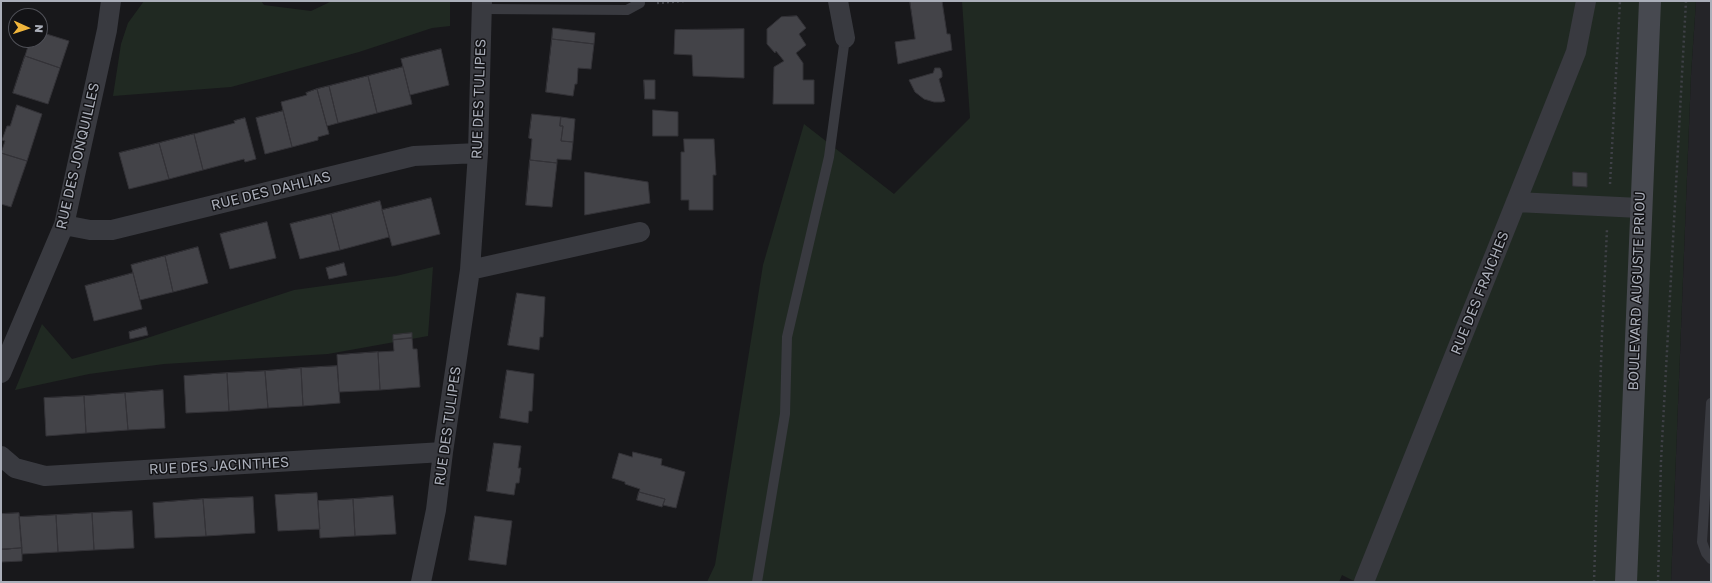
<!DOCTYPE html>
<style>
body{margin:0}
#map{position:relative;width:1712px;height:583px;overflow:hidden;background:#18181b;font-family:"Golos Text",sans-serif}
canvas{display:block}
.frame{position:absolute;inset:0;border:2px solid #abafba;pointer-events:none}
.north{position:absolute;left:8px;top:8px;width:40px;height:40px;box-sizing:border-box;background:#131316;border:1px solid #505158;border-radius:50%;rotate:93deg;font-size:11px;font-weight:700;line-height:16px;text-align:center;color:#abafba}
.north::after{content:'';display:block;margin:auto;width:14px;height:18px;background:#f0b53b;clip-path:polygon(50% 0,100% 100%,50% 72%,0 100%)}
</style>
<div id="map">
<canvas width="1712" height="583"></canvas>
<div class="frame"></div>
<div class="north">N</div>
</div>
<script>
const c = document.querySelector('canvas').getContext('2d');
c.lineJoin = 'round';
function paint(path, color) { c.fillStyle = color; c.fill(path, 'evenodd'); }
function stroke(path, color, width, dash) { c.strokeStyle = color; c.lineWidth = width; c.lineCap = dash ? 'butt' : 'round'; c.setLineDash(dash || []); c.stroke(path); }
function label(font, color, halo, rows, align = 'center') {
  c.font = font + ' "Golos Text",sans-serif'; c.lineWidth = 3; c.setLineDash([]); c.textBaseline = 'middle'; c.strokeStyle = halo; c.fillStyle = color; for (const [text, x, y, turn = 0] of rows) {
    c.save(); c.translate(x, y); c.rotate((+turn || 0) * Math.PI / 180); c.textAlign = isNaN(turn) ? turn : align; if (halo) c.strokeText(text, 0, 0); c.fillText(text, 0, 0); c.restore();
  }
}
paint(new Path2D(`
 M1696,1h15v581h-40l20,-507z`), '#242428');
paint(new Path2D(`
 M144,1h117l3,4 47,6 21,-10h118v25l-18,2 -73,24 -128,35 -118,9 8,-52 7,-21z
 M962,1h734l-5,74 -20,507h-315l-14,-7 -3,7h-632l8,-17 48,-300 41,-141 90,70 76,-76z
 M433,267l-5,69 -100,18 -164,10 -75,10 -74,16 27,-66 30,35 69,-19 153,-50 102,-14z`), '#202922');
const building = new Path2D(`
 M910,1h32l5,33h3l2,16 -54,14 -3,-22 20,-3z
 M797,16l9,12 -7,6 7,11 -10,8 7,10v17h11v24h-41l1,-37 10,-6 -8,-10 -1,2 -8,-9v-15l14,-12z
 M553,28l42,5 -1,11 -42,-5z
 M744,29v49l-51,-2 -1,-21 -18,-1 1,-24z
 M40,32l29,9 -9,27 -35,-12 5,-16h10z
 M552,39l42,5 -3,25 -13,-1 -1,16h-2l-2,12 -27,-4z
 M441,49l8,36 -39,10 -9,-36z
 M25,56l35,12 -12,36 -35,-11z
 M403,67l9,37 -35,9 -9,-37z
 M935,68h5l2,4v5l-3,2 6,22 -3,1h-8l-10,-3 -9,-7 -6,-12 24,-7z
 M368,76l9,37 -39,10 -9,-37z
 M644,80h11v19h-10z
 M329,86l9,37 -11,3 -10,-37z
 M317,89l12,45 -11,3v3l-26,7 -11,-45 26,-7 -1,-2z
 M17,105l25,9 -15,47 -26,-8 4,-12 -3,-1 5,-14h3z
 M653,110l25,2v24h-25z
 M283,111l9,36 -27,7 -9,-36z
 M532,114l29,3 -1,9h3l-2,15 12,1 -2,18 -14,-1v4l-27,-3 2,-21 -3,-1z
 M561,117l14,2 -2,23 -12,-1 2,-15h-3z
 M245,118l11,41 -11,3 -1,-3 -41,11 -9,-36 41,-11 -1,-2z
 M194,134l9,36 -34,9 -10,-36z
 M684,139h30l2,36h-3v35h-24v-10h-8v-48h3z
 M159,143l10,36 -40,10 -10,-36z
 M1,153l26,8 -16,46 -10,-3z
 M530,160l27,3 -5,44 -26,-2z
 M585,172l63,10 2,21 -65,12z
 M1573,172l14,1v14l-14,-1z
 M431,198l9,36 -48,12 -10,-36z
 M380,201l9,36 -49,13 -9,-36z
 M331,214l9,36 -40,9 -10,-35z
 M267,222l9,36 -46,11 -10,-35z
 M198,247l10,36 -35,9 -8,-36z
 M165,256l8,36 -33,8 -9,-35z
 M344,263l3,12 -18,4 -3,-11z
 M133,273l9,36 -48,12 -9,-35z
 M517,293l28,4 -2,40h-3l-1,13 -31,-5z
 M146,327l2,8 -18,4 -1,-7z
 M412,333v5l-19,2v-5z
 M412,338l1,11h4l3,38 -40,3 -2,-38 16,-1 -1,-11z
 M378,352l2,38 -41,2 -2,-37z
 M337,366l3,37 -37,3 -2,-38z
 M301,368l2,38 -35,2 -3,-37z
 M507,370l27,4 -2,37h-3l-1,12 -28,-5z
 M265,371l3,37 -39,3 -2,-38z
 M227,373l2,38 -43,2 -2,-37z
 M163,390l2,38 -37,2 -3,-37z
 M125,393l3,37 -42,3 -2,-37z
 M84,396l2,37 -40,3 -2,-38z
 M494,443l27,3 -3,22h3l-2,15h-3l-2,12 -27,-4z
 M633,452l29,7 -1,6 24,7 -9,36 -13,-3 2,-6 -26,-7 1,-3 -15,-5v-2l-13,-4 7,-25 13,4z
 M639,492l26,7 -3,8 -25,-7z
 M317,493l3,36 -42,2 -3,-36z
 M393,496l3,38 -41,2 -2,-37z
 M253,497l2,36 -49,3 -3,-37z
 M203,499l3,37 -51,2 -2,-35z
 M353,499l2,37 -35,2 -2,-37z
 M132,511l2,37 -40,2 -2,-37z
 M19,513l3,35 -21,1v-35z
 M92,513l2,37 -36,2 -2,-37z
 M56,515l2,37 -36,2 -3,-37z
 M475,516l37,5 -6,44 -37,-5z
 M22,548v13l-21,1v-12z`);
paint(building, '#434348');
stroke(building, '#333237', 1);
stroke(new Path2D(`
 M657,3l27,-2
 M1610,184l10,-183
 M1594,582l8,-248 5,-105
 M1658,582l3,-121 25,-460`), '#3f4147', 2.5, [2, 3]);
stroke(new Path2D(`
 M482,9l145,1 13,-7
 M1711,403l-9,139 4,11 5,6
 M757,582l28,-168 2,-77 42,-180 16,-119`), '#393a40', 10);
stroke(new Path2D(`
 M838,1l7,37
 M1516,202l124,6
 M64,225l26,5h22l302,-74 64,-3
 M470,270l170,-38
 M1,373l63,-148 43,-195 4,-29
 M1,456l14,12 30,8 398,-24
 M421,582l15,-72 7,-58 27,-182 8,-117 4,-152
 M1364,582l212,-530 10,-51`), '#393a40', 20);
stroke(new Path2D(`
 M1626,582l24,-581`), '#474950', 22);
label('14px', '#abafba', '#131316', [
 ["RUE DES TULIPES",479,99,-88],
 ["RUE DES JONQUILLES",78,156,-77],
 ["RUE DES DAHLIAS",271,191,-14],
 ["BOULEVARD AUGUSTE PRIOU",1637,291,-88],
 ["RUE DES FRAICHES",1480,293,-68],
 ["RUE DES TULIPES",448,426,-82],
 ["RUE DES JACINTHES",219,466,-3]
]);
</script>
